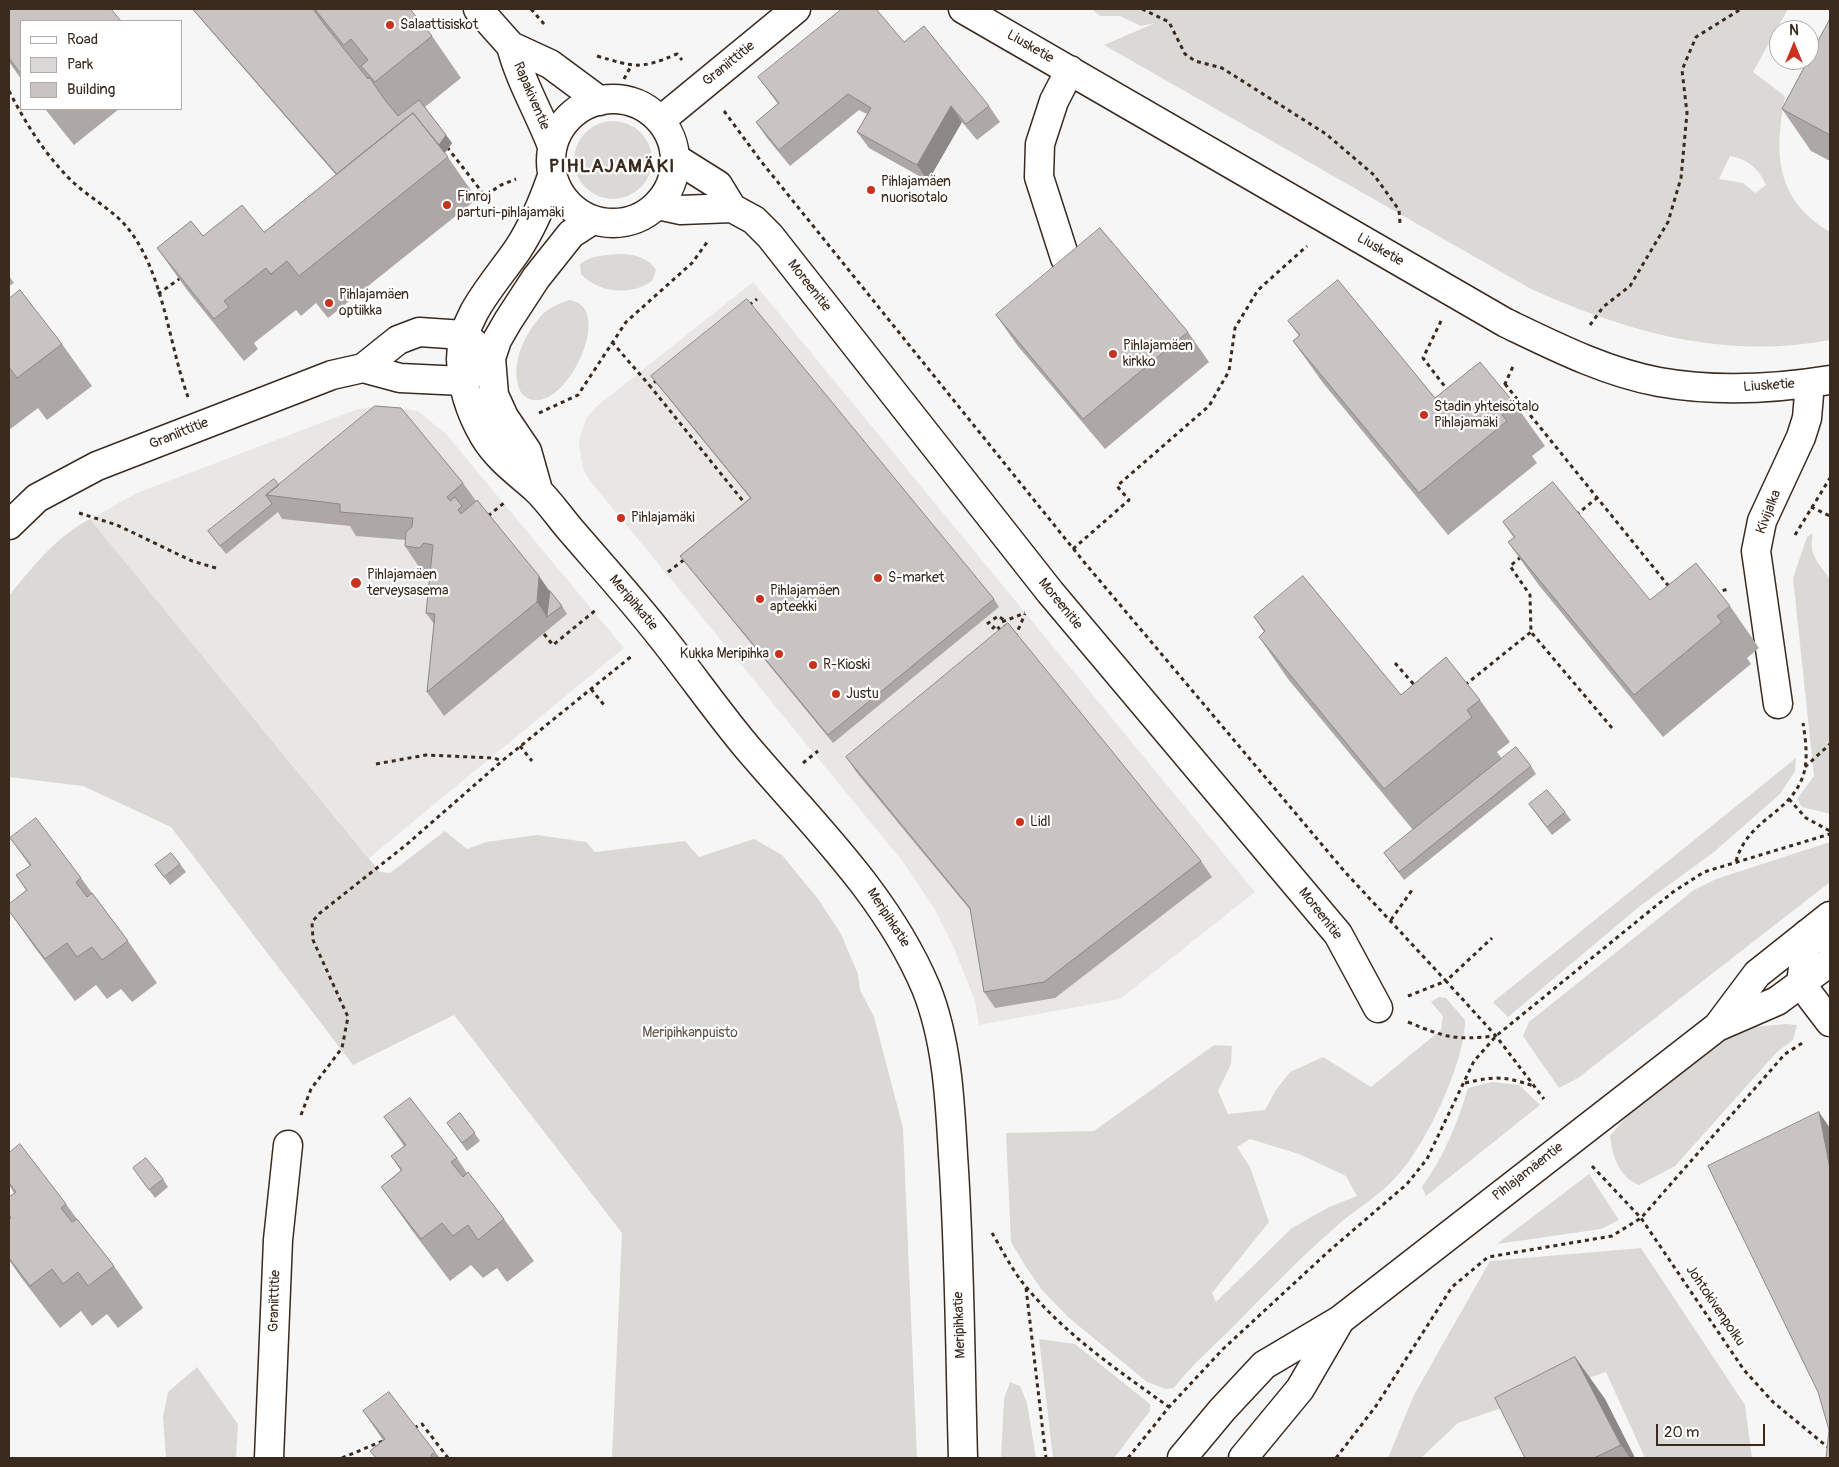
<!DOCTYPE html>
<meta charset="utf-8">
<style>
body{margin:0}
#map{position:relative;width:1839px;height:1467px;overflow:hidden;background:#f7f6f6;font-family:Pangolin,sans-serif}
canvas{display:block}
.frame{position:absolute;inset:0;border:10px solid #3b2a1e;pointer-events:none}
.legend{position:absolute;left:20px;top:20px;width:162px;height:90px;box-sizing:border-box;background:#fff;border:1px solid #b1aaa5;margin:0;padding:6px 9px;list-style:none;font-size:15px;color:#3b2a1e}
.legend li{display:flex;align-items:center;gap:10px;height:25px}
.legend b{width:25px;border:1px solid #b1aaa5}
.north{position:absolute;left:1769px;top:20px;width:50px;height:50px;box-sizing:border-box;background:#fff;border:1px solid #b1aaa5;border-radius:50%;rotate:0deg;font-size:14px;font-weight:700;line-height:20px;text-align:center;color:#3b2a1e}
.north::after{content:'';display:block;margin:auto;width:18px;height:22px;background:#c8321e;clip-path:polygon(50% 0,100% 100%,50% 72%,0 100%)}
.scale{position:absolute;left:1656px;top:1424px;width:109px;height:22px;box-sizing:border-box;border:2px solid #3b2a1e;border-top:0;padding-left:6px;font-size:15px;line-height:18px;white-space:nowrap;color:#3b2a1e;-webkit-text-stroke:4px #fff;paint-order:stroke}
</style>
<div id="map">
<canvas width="1839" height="1467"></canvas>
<div class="frame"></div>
<ul class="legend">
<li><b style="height:6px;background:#fff"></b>Road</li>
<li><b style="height:14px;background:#dbd9d6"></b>Park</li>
<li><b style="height:14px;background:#c9c3c1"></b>Building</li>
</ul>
<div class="north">N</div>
<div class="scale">20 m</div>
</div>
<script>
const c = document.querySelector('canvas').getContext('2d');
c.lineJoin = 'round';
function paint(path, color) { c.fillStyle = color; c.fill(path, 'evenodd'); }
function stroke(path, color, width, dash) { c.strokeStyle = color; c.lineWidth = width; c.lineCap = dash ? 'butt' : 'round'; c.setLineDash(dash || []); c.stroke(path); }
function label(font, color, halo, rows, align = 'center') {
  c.font = font + ' Pangolin,sans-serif'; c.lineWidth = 4.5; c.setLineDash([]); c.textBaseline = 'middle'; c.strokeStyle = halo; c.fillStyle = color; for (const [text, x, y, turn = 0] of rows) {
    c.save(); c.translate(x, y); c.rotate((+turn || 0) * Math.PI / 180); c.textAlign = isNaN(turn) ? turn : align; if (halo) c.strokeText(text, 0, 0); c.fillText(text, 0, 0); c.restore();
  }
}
paint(new Path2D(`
 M753,282l502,610 -135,107 -141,26 -4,-24 -21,-53 -20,-40 -30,-45 -313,-381 -8,-13 -4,-26 3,-13 5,-13 9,-10z
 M380,405l38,6 28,23 178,214 -255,210 -279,-339 47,-26 218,-83z`), '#e9e7e6');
paint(new Path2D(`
 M1092,9h696l-35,63 32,24c-11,58 -10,103 45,136v108c-106,20 -203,-8 -299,-51l-427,-244 51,-22 -14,3 -21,-10h-20zM1730,156c18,3 29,13 36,29l-11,8 -12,-10 -24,-4z
 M574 160a39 39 0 1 1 78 0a39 39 0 1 1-78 0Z
 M624,254c12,1 25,4 32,16l-4,11c-21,15 -54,12 -71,-7l-1,-10c13,-10 28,-9 44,-10z
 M569,300c45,5 3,99 -31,100 -27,2 -24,-37 -16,-54 4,-10 11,-21 18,-29 8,-9 18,-13 29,-17z
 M90,519l290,353 10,1 55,-42 22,18 19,-7 51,-7 49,7 9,10 90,-11 14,16 55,-18 28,16 36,44 23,35 17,40 2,16 14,27 29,111 14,330h-305l10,-225 -168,-218 -101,50 -182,-238 -88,-41 -74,-9v-181c23,-29 48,-60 81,-77z
 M1813,533c-5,22 5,29 17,46v235l-28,-7 -5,-8 17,-23 -21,-198 14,-41z
 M1796,758l-1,13 -15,23 -66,58 -74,54 -132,111 -15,-15z
 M1830,842v40l-252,196 -19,10 -36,-52 6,-14 165,-132 22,-11z
 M1439,997l7,1 19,22c0,43 -40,127 -69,157 -16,18 -38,31 -56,46 -39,34 -75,71 -111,108 -19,18 -39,36 -55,57l-8,1 -19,-7 -79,-65 -26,-27 -16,-23 -15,-25 -5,-109 88,-2 120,-86 18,1 -1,18 -13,27 10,23 37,-4 11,-20 14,-18 33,-15 48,30 70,-57 2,-14 -12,-14zM1250,1139l49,15 47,22 11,20 -28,11 -37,21 -76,74 -4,-9 57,-71 -19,-55 -13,-20z
 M1786,1024l11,1 -4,15 -16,12 -102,114 -36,19c-20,-8 -27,-30 -29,-49l17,-20 98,-76 29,-13z
 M1492,1082l27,3 21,20 -114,91 -4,-9c22,-31 35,-62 46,-99z
 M1589,1174l30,46 -18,9 -104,15z
 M1641,1248l104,157 7,53h-107l-39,-86 -148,51 -37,35h-33l26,-63 76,-134z
 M1039,1339l36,5 75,60v7l-36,47h-61z
 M197,1367l41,57 -2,34h-70l-3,-41 5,-25z
 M1010,1382l10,4 7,17 9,55h-35l3,-59z`), '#dbd9d6');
const minor = new Path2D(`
 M963,9l543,314c48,23 99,49 153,59 56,10 115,7 171,-2
 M661,120l135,-111
 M675,158l43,27 14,23 22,12 16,16 280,356 288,342 40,74
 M658,205l23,5 51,-2
 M1065,258l-26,-81 1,-33 14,-43 16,-31
 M9,525l28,-27 60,-32 235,-91 31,-7 35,-28 21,-8 45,3 27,23 -28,23 -63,-3 -37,-10
 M1778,704l-22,-153 6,-30 39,-84 6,-19 3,-35
 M1830,941l-23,-7 -6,50 29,38
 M269,1458l9,-218 10,-95`);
const major = new Path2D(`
 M478,9l33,37 39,18 50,37
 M511,46c9,35 28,66 41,100
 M551 161a62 62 0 1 1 124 0a62 62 0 1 1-124 0Z
 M552,176c-9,26 -19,50 -34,73 -23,34 -57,67 -57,110 1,28 9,53 23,77 13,22 33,36 51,52 13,12 23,27 34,40 30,35 62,70 91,107 29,36 56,75 86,111 65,77 140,147 180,242 21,52 24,112 27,167 7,101 7,202 10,303
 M538,490l-11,-39 -23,-34 -10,-22 -3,-37 6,-18 11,-19 28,-43 35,-44 20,-13
 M1718,1026l39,-52 73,-58
 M1182,1458l40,-48 42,-45 76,-45 377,-293 60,-26 53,-39
 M1243,1458l57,-69 39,-67`);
stroke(minor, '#3b2a1e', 31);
stroke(major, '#3b2a1e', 31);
stroke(new Path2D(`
 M531,9l13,15
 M1142,9l27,13 16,32 10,7 27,7 104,66 48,41 25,35 1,13
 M597,56c38,11 42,14 80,-2l5,6
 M624,79l7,-13
 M9,91c17,33 38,67 66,93 18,16 41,28 55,47 34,45 39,114 58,166
 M724,111l36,49 324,402 261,310 101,109 46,-43
 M447,147l38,49 16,-11 15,-6
 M158,294l24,-17
 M749,305l8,-6
 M1441,321l-18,37 26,34
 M1590,325l13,-18 27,-21 38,-64 13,-44 6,-65 -5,-43 14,-33 45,-28
 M612,342l38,44
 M657,380l-7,6 97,120
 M1505,384l166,205
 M1498,390l7,-6 9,-20
 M539,413l39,-18 48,-73 66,-59 16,-22
 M1811,507l19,9
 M79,513l38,12 75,36 24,7
 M1576,515l21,-17
 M488,516l16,-13
 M1795,535l35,-57
 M1073,549l56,-49 -12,-14 92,-80 20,-35 6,-43 23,-38 49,-44
 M1521,557l-11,9 20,29 1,37 81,96
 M668,572l17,-13
 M1715,593l13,-4
 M987,624l11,-8 6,4
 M1007,628l-5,-6 23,-9
 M992,629l4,-4 6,7
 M544,634l9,11 44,-36
 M1015,637l10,-23
 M1395,663l21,24
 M1465,685l66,-53
 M591,689l13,16
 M520,746l12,15
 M803,763l15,-12
 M376,764l50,-9 68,3 8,3
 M1805,767l25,-23
 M1789,799l17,19 24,13
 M1736,861c12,-41 50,-46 65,-80 8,-17 5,-39 2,-58
 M1391,920l21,-30
 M1408,996l38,-15 50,55 48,63
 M1408,1022c39,16 46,18 88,14
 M1465,1083c31,-7 38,-7 69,3
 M301,1115l10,-26 31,-41 6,-31 -35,-77 -1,-18 8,-9 86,-68 96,-84 131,-106
 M1592,1166l49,52 103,152 29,32 57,47
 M992,1233c11,18 21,39 35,55 40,48 92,83 142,119
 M1026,1288l20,170
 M414,1428l8,-4 26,34
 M342,1458l43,-18
 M1128,1458l41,-51 54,-58 106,-98 78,-67 20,-25 47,-98 22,-25 177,-144 31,-20 126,-38
 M1336,1458l40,-52 76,-119 36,-30 124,-21 29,-18 144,-164 19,-12`), '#3b2a1e', 3, [4, 4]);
stroke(minor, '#fff', 28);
stroke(major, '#fff', 28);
paint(new Path2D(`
 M192,9h218l22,27 29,42 -36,29 27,36 -7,10 32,46 -149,119 -12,-15 -15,13 -5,-6 -42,33 4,6 -14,12 -57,-71 -30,-42 46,-12 61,-4 72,-57z
 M9,11l12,10v58l-12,-17z
 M1830,19v142l-19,-10 -29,-42z
 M904,42l85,64 11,16 -23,18 -15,-18 -34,59 -59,-33 -12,-16 10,-18 -8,-4 -69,56 -23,-28 -11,-16 22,-18 -20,-27z
 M45,109h74l-45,36z
 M9,276l5,7 -5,3z
 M9,299l53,45 30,42 -45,34 -9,-12 -29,22z
 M996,315l192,17 21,30 -104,87 -88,-104z
 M1288,321l147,77 80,6 30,42 -13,10 5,7 -89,72 -125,-152 -30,-42 6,-5z
 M651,376l343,223 5,8 -166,136 -147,-179 -6,-8 70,-58 -93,-114z
 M463,483l13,18 86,105 5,8 -123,102 -17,-24 7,-68 -8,-11 5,-42 -10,-1 -16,-24 1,-6 -50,-4 -6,-10 -68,-7 -4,-7 -52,42 -18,-23 71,-46z
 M1503,522l147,78 80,6 29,42 -12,10 4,6 -88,73 -125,-153 -30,-42 6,-4z
 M1254,617l147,78 79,5 30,42 -13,10 5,7 29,7 5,8 -132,106 -20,-27 29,-23 -125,-151 -29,-42 5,-5z
 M846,757l355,104 11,16 -157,121 -60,10 -11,-16 -13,-81 -114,-138z
 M1529,804l36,8 6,8 -19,15z
 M10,838l71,40 11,15 36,48 29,42 -25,19 -11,-13 -14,10 -11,-14 -21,16 -40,-53 -26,-37 17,-21 -10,-15 14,-9z
 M180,864l6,8 -16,13 -15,-20z
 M460,1113l20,28 -13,10 -20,-28z
 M384,1117l73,41 10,15 37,46 30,42 -27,21 -10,-14 -14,10 -12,-13 -21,16 -39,-52 -30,-42 20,-16 -10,-15 13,-10z
 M9,1153l57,51 11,15 37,47 29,42 -25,20 -11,-14 -15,12 -11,-15 -21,17 -40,-52 -11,-16v-40l2,-2 -2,-2v-19l5,-4 -5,-8z
 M133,1168l30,11 5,8 -13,11z
 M1575,1357l30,42 30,59h-110z
 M363,1411l72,41 5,6h-64l-6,-7 13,-11z`), '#ada8a6');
paint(new Path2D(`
 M951,106l11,16 -34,59 -11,-16z
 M446,135l6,8 -9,12 -6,-8z
 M539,576l16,23 -8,18 -10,-15z
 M1819,1112l11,16v41z
 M1575,1357l30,42 30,59h-5l-9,-13z`), '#8d8887');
const building = new Path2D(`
 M12,9h99l10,12h-100v53l-12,-16v-47z
 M193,9h120l11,15 44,55 1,-2 16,23 13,16 21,-16 27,35 -7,10 -26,-32 -76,61z
 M315,9h95l22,27 -57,46 -14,-16 7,-6 -17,-21 -7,6z
 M842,9h34l28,33 20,-16 65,80 -23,18 -15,-18 -34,59 -60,-33 14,-24 -23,-14 -69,56 -23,-28 23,-19 -21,-26z
 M1830,19v116l-48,-26 26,-49h1v-2z
 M413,113l35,44 -149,119 -12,-15 -16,13 -5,-6 -42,33 5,6 -15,12 -57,-71 34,-27 12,15 39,-31 22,27z
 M1100,228l88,104 -105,87 -87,-104z
 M1338,280l97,118 45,-36 35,42 -13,11 5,6 -88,72 -126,-152 7,-6 -12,-14z
 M20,290l42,54 -45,34 -8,-11v-68z
 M747,299l247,300 -166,136 -148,-179 71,-58 -100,-122z
 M375,406l26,2 62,75 -16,14 3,4 5,-4 7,9 -4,4 3,4 16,-14 62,76 -2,26 -110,90 8,-78 -9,-1 7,-68 -9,-2 -5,5 -14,-2 1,-14 6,-5 1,-9 -73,-6v-8l-74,-9z
 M274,479l5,6 -13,10 6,9 -52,42 -12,-15z
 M1553,482l97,118 46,-37 34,43 -13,10 5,6 -88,73 -126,-153 7,-5 -12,-15z
 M1303,576l98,119 45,-38 34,43 -13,10 5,7 -88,72 -125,-152 6,-6 -11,-14z
 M550,591l12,15 -15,11z
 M1008,623l193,238 -157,121 -60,10 -14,-84 -124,-151z
 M1516,747l15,19 -132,106 -15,-19z
 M1547,790l18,22 -18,15 -18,-23z
 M36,818l45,60 -5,4 11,15 5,-4 36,48 -26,19 -10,-13 -15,10 -10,-14 -22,16 -36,-48v-7l18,-14 -11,-15 15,-10 -21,-27z
 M171,853l9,11 -16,13 -9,-12z
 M410,1098l47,60 -6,4 12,15 5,-5 36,47 -26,21 -10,-15 -15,11 -11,-13 -21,16 -40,-52 21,-17 -11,-14 15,-11 -22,-28z
 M1819,1112l11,57v289h-4l3,-28 -11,-38 -110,-226z
 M460,1113l15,20 -13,10 -15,-20z
 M20,1144l46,60 -5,4 11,14 5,-3 37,47 -26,20 -10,-14 -15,12 -11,-15 -22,17 -21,-28v-38l2,-2 -2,-4v-17l7,-5 -7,-9v-30z
 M146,1158l17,21 -14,11 -16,-22z
 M1575,1357l46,88 -27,13h-69l-30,-60z
 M389,1392l46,60 -4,3 2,3h-57l-6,-7 15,-12 -22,-28z`);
paint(building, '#c9c3c1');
stroke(building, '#8d8887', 1);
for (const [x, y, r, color] of [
 [390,25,5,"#c8321e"],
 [871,190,5,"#c8321e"],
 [447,205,5,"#c8321e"],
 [329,303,5,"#c8321e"],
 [1113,354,5,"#c8321e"],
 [1424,415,5,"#c8321e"],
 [621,518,5,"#c8321e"],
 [878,578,5,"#c8321e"],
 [356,583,6,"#c8321e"],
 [760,599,5,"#c8321e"],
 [779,654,5,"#c8321e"],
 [813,665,5,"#c8321e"],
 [836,694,5,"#c8321e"],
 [1020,822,5,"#c8321e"]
]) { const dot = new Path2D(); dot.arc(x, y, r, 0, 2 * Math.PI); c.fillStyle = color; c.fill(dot); stroke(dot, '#fff', 2); }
label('14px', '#3b2a1e', '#fff', [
 ["Salaattisiskot",400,25],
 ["Pihlajamäen",881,182],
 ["nuorisotalo",881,198],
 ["Finroj",457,197],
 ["parturi-pihlajamäki",457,213],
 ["Pihlajamäen",339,295],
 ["optiikka",339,311],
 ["Pihlajamäen",1123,346],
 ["kirkko",1123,362],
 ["Stadin yhteisötalo",1434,407],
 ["Pihlajamäki",1434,423],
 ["Pihlajamäki",631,518],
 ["Pihlajamäen",367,575],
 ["terveysasema",367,591],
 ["S-market",888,578],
 ["Pihlajamäen",770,591],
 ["apteekki",770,607],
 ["Kukka Meripihka",769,654,"right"],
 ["R-Kioski",823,665],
 ["Justu",846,694],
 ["Lidl",1030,822]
], 'left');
label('14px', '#3b2a1e', '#fff', [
 ["Liusketie",1030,47,30],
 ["Graniittitie",729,64,-39],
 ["Rapakiventie",531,96,67],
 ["Liusketie",1380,250,30],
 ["Moreenitie",809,286,52],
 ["Liusketie",1769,386,-4],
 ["Graniittitie",179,434,-22],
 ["Kivijalka",1769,512,-69],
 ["Meripihkatie",633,603,50],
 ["Moreenitie",1060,604,51],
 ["Moreenitie",1320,914,52],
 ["Meripihkatie",888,918,57],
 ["Pihlajamäentie",1528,1172,-38],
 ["Graniittitie",275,1301,-88],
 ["Johtokivenpolku",1715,1306,56],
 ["Meripihkatie",960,1325,-92]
]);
label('14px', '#63564c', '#fff', [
 ["Meripihkanpuisto",690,1033]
]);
c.letterSpacing = '1px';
label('bold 19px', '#3b2a1e', '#fff', [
 ["PIHLAJAMÄKI",612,167]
]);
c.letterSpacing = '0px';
</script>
